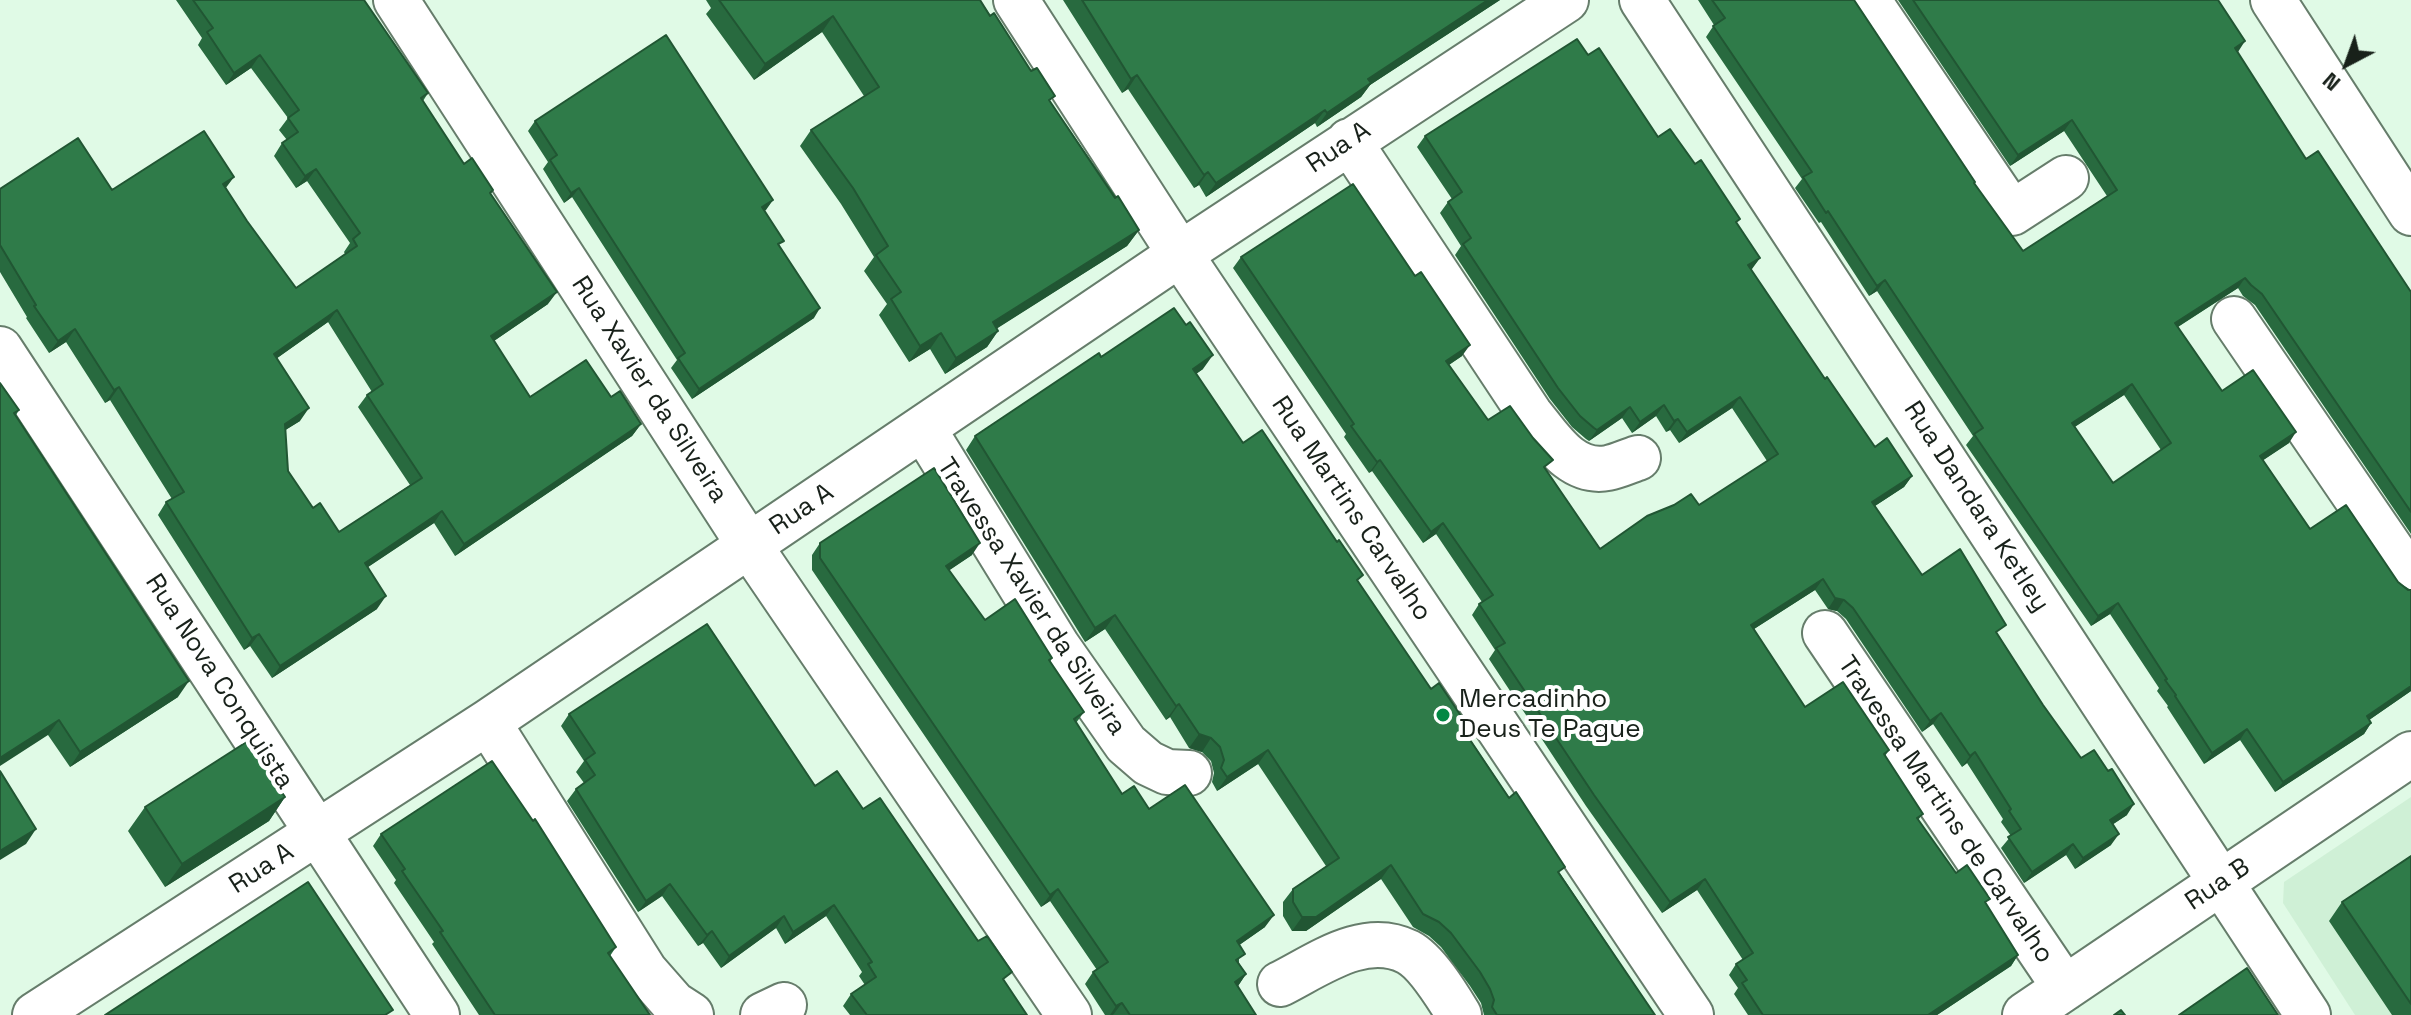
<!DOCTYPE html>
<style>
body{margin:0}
#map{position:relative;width:2411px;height:1015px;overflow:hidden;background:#e0fae6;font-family:"Space Grotesk",sans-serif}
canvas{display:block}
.north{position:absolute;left:2307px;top:24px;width:80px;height:80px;-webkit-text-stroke:6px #fff;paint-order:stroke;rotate:221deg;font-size:22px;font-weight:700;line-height:32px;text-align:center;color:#18211a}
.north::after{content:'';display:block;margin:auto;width:28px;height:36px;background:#18211a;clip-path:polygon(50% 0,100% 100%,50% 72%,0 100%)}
</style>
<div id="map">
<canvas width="2411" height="1015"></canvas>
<div class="north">N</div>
</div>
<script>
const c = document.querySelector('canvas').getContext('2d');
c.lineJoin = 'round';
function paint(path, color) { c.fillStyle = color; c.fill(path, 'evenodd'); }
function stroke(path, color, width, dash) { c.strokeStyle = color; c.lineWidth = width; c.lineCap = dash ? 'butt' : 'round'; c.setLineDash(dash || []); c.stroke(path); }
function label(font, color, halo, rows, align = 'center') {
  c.font = font + ' "Space Grotesk",sans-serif'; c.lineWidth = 8; c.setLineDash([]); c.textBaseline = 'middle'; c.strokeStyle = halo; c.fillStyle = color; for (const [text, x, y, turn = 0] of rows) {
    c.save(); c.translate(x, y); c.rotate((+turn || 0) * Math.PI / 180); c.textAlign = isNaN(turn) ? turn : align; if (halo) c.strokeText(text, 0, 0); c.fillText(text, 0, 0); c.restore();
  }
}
paint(new Path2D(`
 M2411,797v218h-56l-72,-112 1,-21z`), '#cff0d6');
const minor = new Path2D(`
 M396,0l353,545 320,470
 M1016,0l164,254 511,761
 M1642,0l666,1015
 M1868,0l144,213 54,-35
 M2273,0l138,213
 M1349,141l181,273c20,24 41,61 78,54 10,-2 20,-7 30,-10
 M2234,319l177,259
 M0,349l437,666
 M923,428l135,219 68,97 22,19 19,9 22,1
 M1825,633l240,355
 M488,722l157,249 29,33 17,11
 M1280,984c38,-19 84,-54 128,-32 19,10 40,45 51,63
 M35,1015l453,-293 692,-468 386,-254
 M763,1015l21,-10
 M2025,1015l386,-261`);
stroke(minor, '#667d6b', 48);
stroke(minor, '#fff', 44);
paint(new Path2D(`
 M176,0h188l64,93 -5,8 41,63 29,26 -3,4 58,110 -54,37 36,56h81l30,27 -9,12 -177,120 -21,-33 -66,44 9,42 -105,69 -22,-32 -6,4 -86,-135 8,-13 6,-3 -62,-99 -5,3 -39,-61 -17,11 -23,-35 1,-1 -27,-45v-83l226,-1 21,33 49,67 49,-34 -1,-2 6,-9 -43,-62 -11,7 -22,-32 8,-13 5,-3 -8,-10 9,-12 -37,-50 -25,17 -28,-40 4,-7zM328,322l44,70 -5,3 -9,12 52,78 -71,47 -26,-24 -25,-37 -3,-41 15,-9 -23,-63z
 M706,0h274l159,230 -12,16 -130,82 1,3 -11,16 -42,27 -15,-25 -21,13 -30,-47 8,-11 -23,-33 10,-14 -33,-53 -41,-58 11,-16 53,-34 -42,-64 -68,48 -48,-66 5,-6z
 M1063,0h437l-130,85 -9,12 -44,30 -2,-4 -109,74 -7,-12 -5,3 -66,-99 -6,4z
 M1698,0h156l121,182 -1,1 49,68 84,-55 -43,-65 -54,35 -112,-166h320l19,52 69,107 105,133v242l-156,-229 -12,-9 -5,-8 -60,39 44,64 67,52 -26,17 47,69 101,61v101l-42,29 2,3 -7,11 -89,58 -35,-52 -36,24 -37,-57 1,-1 -11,-15 2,-3 -49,-74 -19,12 -125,-181 7,-9 -96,-145 -8,5 -48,-74 -2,1 -24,-35 7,-9 -96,-142 8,-12zM2124,395l37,55 -48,33 -39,-56z
 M1588,55l70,82 79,87 23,34 -9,11 74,110 50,68 37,29 -8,11 -29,19 47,69 77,61 44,69 38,53 46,57 -15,10 -1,20 -36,24 -9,-14 -42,28 -23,-35 10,-12 -10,-14 2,-3 -36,-56 -5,4 -29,-43 -11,8 -76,-113 -9,-8 -9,-2 -13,-19 -61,39 51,78 84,43 -4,6 38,58 -5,6 38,53 30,31 32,51 -7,11 -74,49h-189l-14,-21 4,-6 -9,-13 7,-11 7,-4 -46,-70 -35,23 -76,-107 -97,-147 6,-9 -23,-35 7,-11 3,-2 -46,-68 -13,9 -51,-72 -3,2 -25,-36 2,-3 -113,-166 8,-11 221,99 -13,9 39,55 58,50 54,79 99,-44 68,-44 -35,-53 -53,35 -9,-13 -4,2 -10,-16 -24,17 -10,-15 -33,23 -3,-2 -14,-12 -22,-28 -95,-144 6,-9 -21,-33 8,-11 4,-3 -35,-52 8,-11z
 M535,121l238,79 -9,11 15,36 35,71 -122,81 -21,-31 6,-8 -105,-163 -8,6 -21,-34 5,-7 -20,-31z
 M1186,325l17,44 -7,5 47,69 115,139 73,107 34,33 -3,5 193,288h-171l-3,-12 -11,-17 -29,-39 -12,-11 -16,-9 -32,-48 -75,52h-14l-9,-15v-14l10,-13 33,-23 -68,-102 -41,27 -5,-9 2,-9 -3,-12 -9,-9 -13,-4 -19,-31 -4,3 -61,-91 -20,13 -119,-192 9,-14 126,-79z
 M0,383l19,27 -3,5 162,282 -108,70 -22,-32z
 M820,543l152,12 -23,15 36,50 67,38 -2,4 34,50 -8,11 46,71 27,15 116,118 -26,18v18l7,11 -8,12 18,29h-151l-20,-31 8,-12 4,-2 -47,-69 -9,6 -229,-337v-15z
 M569,714l246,72 48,23 142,173 22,33h-177l-7,-9 8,-12 14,-9 -6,-9 3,-4 -36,-56 -41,28 -9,-16 -55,40 -18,-25 -5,3 -36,-50 -24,16 -71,-111 9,-12 8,-6 -8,-11 8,-11 -23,-35z
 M285,797l-16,24 -104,66 -37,-56 17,-24z
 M381,834l235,113 -6,9 40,59h-171l-47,-71 2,-2 -40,-59 2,-3 -23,-34z
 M2411,856v159h-19l-63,-94 13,-19z`), '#286a3f');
paint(new Path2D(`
 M1488,0h12l-130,85 -9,12 -44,30 10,-14 41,-34z
 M833,16l-11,16 -68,48 11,-16z
 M2245,41l-7,11 -3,-4z
 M260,55l-9,13 -25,17 8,-12z
 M1137,75l-9,14 -6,4 9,-14z
 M1325,110l-10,13 -109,74 10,-14z
 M2072,120l-8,11 -54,35 8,-11z
 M316,169l-9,12 -11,7 9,-12z
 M1208,172l-9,13 -5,3 10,-13z
 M234,177l-9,12 -2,-5z
 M579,188l-7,9 -8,6 7,-10z
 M773,200l-7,10 -11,7 7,-10z
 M1139,230l-12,16 -145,92 11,-16z
 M1760,258l-8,11 -12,7 8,-11z
 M2245,278l-7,10 -70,45 7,-10z
 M1885,280l-8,11 -8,5 8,-10z
 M557,292l-9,12 -66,45 9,-13z
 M820,308l-6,10 -122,81 7,-10z
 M337,310l-9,12 -62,44 8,-12z
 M75,329l-9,13 -17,11 9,-12z
 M998,331l-11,16 -42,27 11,-16z
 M941,333l-11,16 -21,13 11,-16z
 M1470,345l-8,11 -24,16 8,-11z
 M1213,355l-10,14 -20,14 10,-14z
 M2132,384l-8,11 -60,39 8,-11z
 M119,387l-9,13 -5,3 9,-13z
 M1740,397l-8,11 -53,35 8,-11z
 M1664,405l-8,11 -24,17 8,-11z
 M1630,407l-8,11 -33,23 8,-11z
 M309,408l-9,13 -24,15 9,-12z
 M1678,419l-8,11 -4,2 8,-11z
 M641,424l-9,12 -177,120 9,-12z
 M2296,432l-7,11 -36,24 7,-11z
 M1380,460l-8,11 -3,2 8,-11z
 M1912,476l-8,11 -40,26 8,-11z
 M442,511l-8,12 -78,52 9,-12z
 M1443,523l-7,11 -13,9 8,-11z
 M980,543l-8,12 -34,23 8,-12z
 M1823,579l-8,11 -72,46 8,-11z
 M386,596l-9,13 -105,69 8,-12z
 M1835,598l9,2 -7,11 -9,-2z
 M2118,603l-8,11 -19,12 7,-10z
 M1115,615l-10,14 -20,13 10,-14z
 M259,634l-9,12 -6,4 8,-12z
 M189,681l-11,16 -108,70 10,-15z
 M2411,686v5l-52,36 8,-11z
 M1179,704l-9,13 -4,3 10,-14z
 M1941,713l-8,11 -11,8 8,-11z
 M59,720l-11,15 -48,31v-8z
 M2371,723l-7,11 -89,58 8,-10z
 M2247,729l-7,11 -36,24 8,-11z
 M1199,734l12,4 -9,14 -13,-4z
 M1268,750l-10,14 -41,27 10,-14z
 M1975,752l-8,11 -5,4 8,-11z
 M285,797l-16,24 -104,66 17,-23z
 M2134,804l-7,11 -25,16 8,-11z
 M36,829l-10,15 -26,16v-9z
 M2119,834l-8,11 -36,24 8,-11z
 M2073,844l-7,11 -42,28 8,-11z
 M1391,865l-10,14 -75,52h-14l10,-14z
 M1705,879l-8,11 -35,23 8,-11z
 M670,884l-8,12 -24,16 8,-11z
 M1058,889l-8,12 -9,6 9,-12z
 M834,905l-8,11 -41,28 8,-12z
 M1274,915l-9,12 -37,26 9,-12z
 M784,916l-8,12 -55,40 8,-12z
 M712,931l-9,12 -5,3 9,-11z
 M2018,955l-7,11 -74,49h-9z
 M1246,974l-8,12 -3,-4z
 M1122,1003l-9,12h-3l6,-9z`), '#215633');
const building = new Path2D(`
 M193,0h171l64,93 -7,5 43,66 8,-6 21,32 -3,3 67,99 -66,44 39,61 56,-37 25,37 9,-6 21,33 -177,120 -22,-33 -77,52 21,33 -106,70 -21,-32 -7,4 -86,-136 18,-10 -65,-105 -5,3 -39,-61 -17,12 -24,-35 2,-1 -36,-60v-56l78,-51 34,52 92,-59 30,46 -11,7 24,37 49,67 61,-42 -4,-7 7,-6 -44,-64 -11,7 -23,-33 16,-11 -10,-14 11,-8 -39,-55 -26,18 -27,-41 6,-4zM337,310l46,74 -16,11 55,83 -83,54 -19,-29 -7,5 -25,-37 -3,-47 24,-16 -35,-54z
 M719,0h261l10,16 4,-3 37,58 6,-3 18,28 -6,4 66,98 3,-2 21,34 -146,92 5,9 -42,27 -15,-25 -21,13 -29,-47 10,-7 -25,-37 12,-9 -35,-58 -42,-58 68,-43 -46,-71 -68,48z
 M1082,0h406l-120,79 3,4 -44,30 -2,-3 -109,73 -8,-11 -4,3 -67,-100 -6,4z
 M1712,0h142l121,182 -1,1 49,68 94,-61 -45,-70 -54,35 -105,-155h305l27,41 -10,7 71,111 12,-8 93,141v220l-149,-218 -11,-9 -6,-7 -70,45 47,68 31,-21 43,62 -36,24 50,73 36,-24 52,77 10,8h3v96l-44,30 4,7 -88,59 -36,-53 -35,24 -37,-57 1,-1 -11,-15 2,-1 -49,-76 -20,13 -124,-182 9,-6 -98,-148 -8,6 -49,-75 -2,2 -23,-36 9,-5 -99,-146 12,-8zM2132,384l39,59 -58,40 -41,-60z
 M666,35l107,165 -11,7 22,34 -6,3 42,64 -121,81 -21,-31 7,-5 -106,-165 -8,5 -21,-33 7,-5 -22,-34z
 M1577,39l11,16 11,-7 59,89 12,-8 25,35 6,-4 39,59 -4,3 24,36 -12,7 77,114 2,-2 48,70 12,-9 25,38 -40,26 50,73 38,-26 46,76 -10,7 47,73 38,53 13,-8 14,21 4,-2 22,35 -24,16 9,14 -36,24 -10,-14 -41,28 -24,-35 13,-8 -12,-18 2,-2 -36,-57 -5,4 -29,-43 -11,8 -77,-113 -9,-8 -9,-2 -12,-19 -72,46 54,82 38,-25 46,68 -5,4 39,60 -6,4 39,55 11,-8 23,34 -5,3 33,53 -90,60h-165l-21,-32 5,-3 -11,-16 17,-11 -48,-74 -35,23 -76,-107 -98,-147 9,-5 -26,-39 14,-9 -50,-72 -12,9 -51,-72 -3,2 -26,-36 3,-2 -113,-167 112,-73 62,92 6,-4 49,73 -24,16 42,59 22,-14 23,32 20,22 -9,7 56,82 47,-33 27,-11 17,-11 8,11 79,-51 -38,-57 -53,35 -9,-13 -4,2 -10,-16 -24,17 -10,-15 -33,23 -3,-2 -14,-12 -22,-28 -95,-144 8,-6 -23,-36 14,-10 -37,-56z
 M1174,308l12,17 4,-3 23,33 -20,14 50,74 19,-13 75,112 2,-2 24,35 -6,5 74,109 8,-6 26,39 -5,3 49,73 7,-6 49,75 -7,5 97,143h-158l-5,-8 2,-7 -4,-11 -10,-17 -29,-39 -12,-11 -16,-8 -32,-49 -75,52h-14l-9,-15v-13l46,-31 -71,-108 -41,27 -6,-9 3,-8 -4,-13 -9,-9 -12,-4 -20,-30 -3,2 -61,-91 -20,13 -120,-192 124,-83 2,4z
 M0,383l19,27 -5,3 175,268 -109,71 -21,-32 -59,38z
 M934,468l46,75 -34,23 39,54 30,-21 37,59 -3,2 35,52 -10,7 48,75 12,-8 15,23 36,-24 89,130 -37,26 8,13 -9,6 10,14 -11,8 21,33h-126l-8,-12 -6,3 -23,-34 15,-10 -50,-73 -8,6 -230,-337v-15z
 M707,624l108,162 22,-15 26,38 17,-11 98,143 9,-5 25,36 -9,7 24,36h-160l-16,-21 25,-17 -8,-13 4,-2 -38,-57 -41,27 -9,-16 -55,40 -17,-25 -5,4 -37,-51 -24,17 -70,-112 19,-14 -10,-15 10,-7 -26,-39z
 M248,741l37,56 -103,67 -37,-57z
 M492,761l41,60 2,-2 81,128 -8,6 42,62h-155l-55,-83 3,-1 -41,-60 3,-2 -24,-35z
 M0,771l36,58 -36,22z
 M2411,856v148l-69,-102z
 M308,882l85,128 -8,5h-280z
 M2247,968l31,47h-99z
 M2121,1010l4,5h-11z`);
paint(building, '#2f7b49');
stroke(building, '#215633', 2);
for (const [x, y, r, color] of [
 [1443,715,8,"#028844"]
]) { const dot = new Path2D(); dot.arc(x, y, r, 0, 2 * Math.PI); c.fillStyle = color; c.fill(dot); stroke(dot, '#fff', 3); }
label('26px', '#18211a', '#fff', [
 ["Rua A",1339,148,-34],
 ["Rua Xavier da Silveira",649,390,57],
 ["Rua Dandara Ketley",1976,507,57],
 ["Rua Martins Carvalho",1351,509,56],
 ["Rua A",802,510,-34],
 ["Travessa Xavier da Silveira",1031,597,57],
 ["Rua Nova Conquista",219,682,57],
 ["Travessa Martins de Carvalho",1945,810,56],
 ["Rua A",262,869,-33],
 ["Rua B",2218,885,-34]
]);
label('26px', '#18211a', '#fff', [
 ["Mercadinho",1459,700],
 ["Deus Te Pague",1459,730]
], 'left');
</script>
